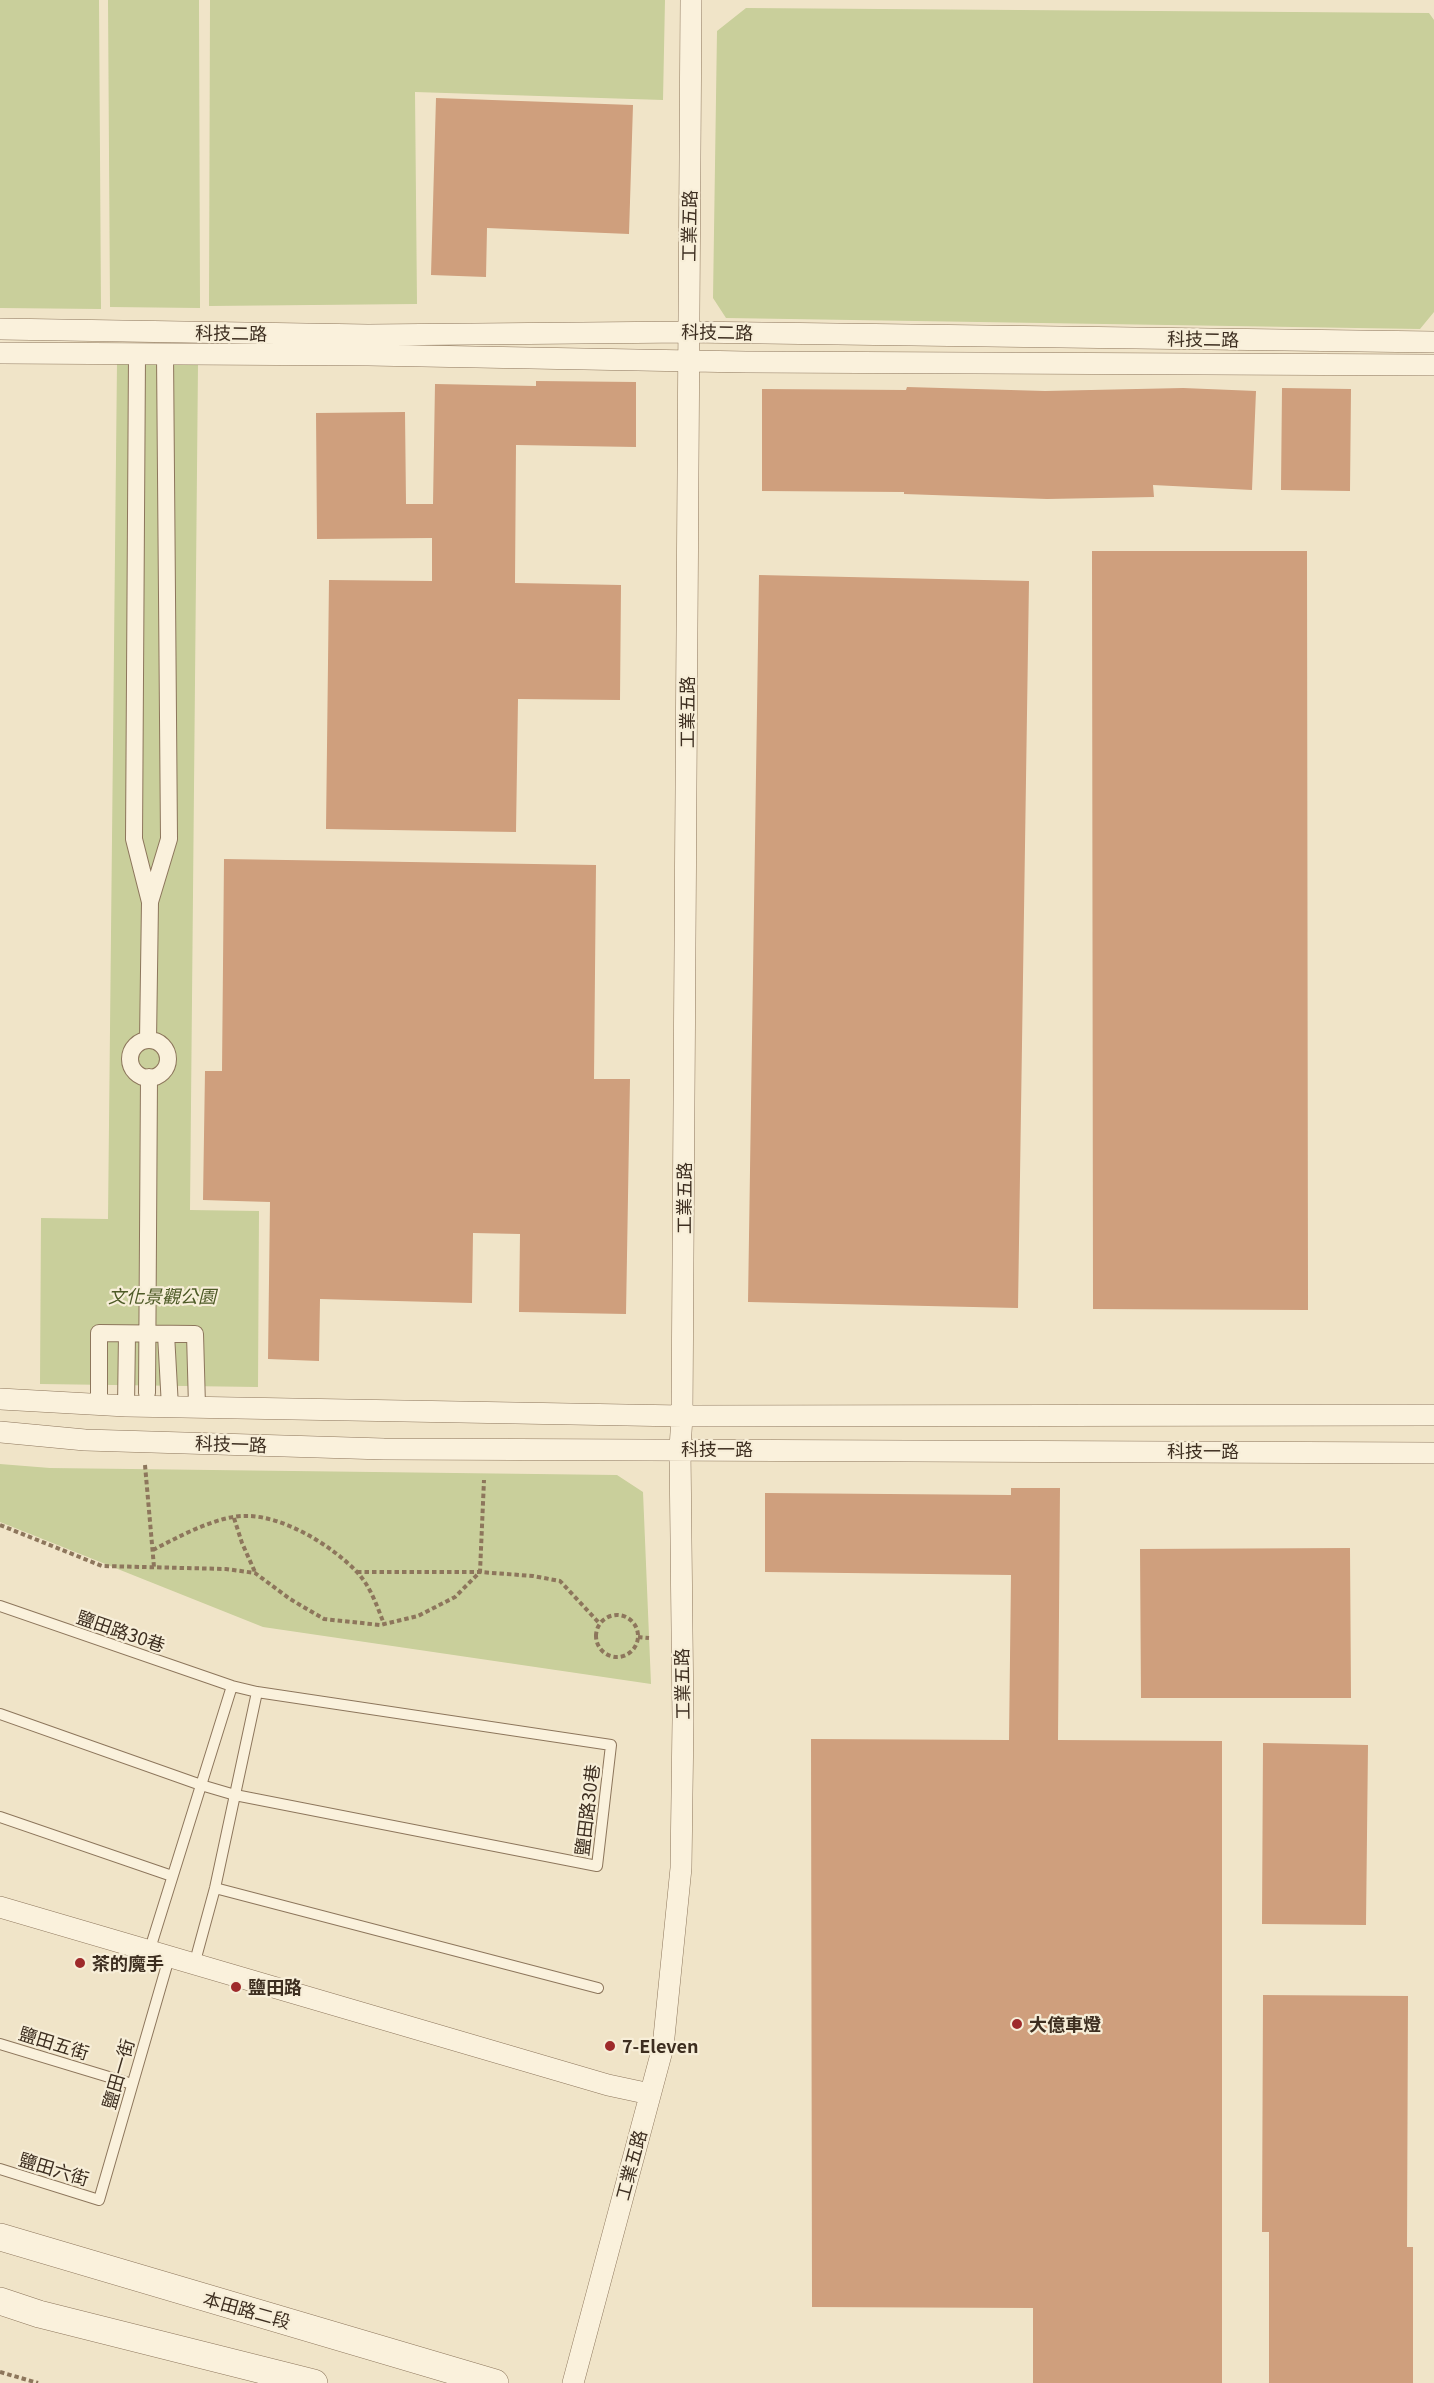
<!DOCTYPE html>
<meta charset="utf-8">
<style>
body{margin:0}
canvas{display:block;background:#f0e4c8}
</style>
<canvas width="1434" height="2383"></canvas>
<script>
const c = document.querySelector('canvas').getContext('2d');
c.lineJoin = 'round';
function paint(path, color) { c.fillStyle = color; c.fill(path, 'evenodd'); }
function stroke(path, color, width, dash) { c.strokeStyle = color; c.lineWidth = width; c.lineCap = dash ? 'butt' : 'round'; c.setLineDash(dash || []); c.stroke(path); }
function label(font, color, halo, rows, align = 'center') {
  c.font = font + ' Georgia,"Noto Sans TC",serif'; c.lineWidth = 4.5; c.setLineDash([]); c.textBaseline = 'middle'; c.strokeStyle = halo; c.fillStyle = color; for (const [text, x, y, turn = 0] of rows) {
    c.save(); c.translate(x, y); c.rotate((+turn || 0) * Math.PI / 180); c.textAlign = isNaN(turn) ? turn : align; if (halo) c.strokeText(text, 0, 0); c.fillText(text, 0, 0); c.restore();
  }
}
paint(new Path2D(`
 M0,0h99l2,309 -101,-1z
 M108,0h91l1,308 -90,-1z
 M210,0h455l-2,100 -248,-8 2,212 -208,2z
 M746,8l683,5 5,7v292l-14,17 -694,-11 -13,-20 4,-267z
 M117,362l81,2 -8,846 69,1 -1,176 -218,-3 1,-166 67,1z
 M0,1464l50,4 567,7 26,17 8,192 -388,-57 -263,-105z`), '#c9cf9b');
paint(new Path2D(`
 M436,98l197,7 -4,129 -142,-6 -1,49 -55,-2z
 M536,381l100,1v65l-120,-2 -1,138 106,2 -1,115 -102,-1 -2,133 -190,-3 3,-249 103,1v-43l-115,1 -1,-126 89,-1 1,92h27l2,-120 101,2z
 M907,387l138,4 138,-3 73,3 -4,99 -99,-5 1,12 -107,2 -143,-5v-2l-142,-1v-102l144,1z
 M1282,388l69,1 -1,102 -69,-1z
 M1092,551h215l1,759 -215,-1z
 M759,575l270,6 -11,727 -270,-6z
 M224,859l372,6 -2,214h36l-4,235 -107,-2 1,-78 -47,-1 -1,70 -152,-4 -1,62 -51,-2 2,-157 -67,-2 2,-129h17z
 M1011,1488h49l-2,252 164,1v642h-189v-75l-221,-1 -1,-568 198,1 2,-165 -246,-3v-79l246,2z
 M1350,1548l1,150h-210l-1,-149z
 M1263,1743l105,2 -2,180 -104,-1z
 M1263,1995l145,1 -1,251h6v136h-144v-151h-7z`), '#cf9f7d');
const service = new Path2D(`
 M0,1606l232,80 25,6 354,53 -14,121 -362,-71 -34,-10 -201,-71
 M0,1817l172,59
 M215,1888l383,100
 M149,1952l83,-266
 M194,1965l21,-77 42,-196
 M0,2044l132,40
 M0,2169l99,31 70,-242`);
const pedestrian = new Path2D(`
 M137,354l-3,485 16,63 -2,138
 M150,902l19,-63 -4,-485
 M130 1059a19 19 0 1 1 38 0a19 19 0 1 1-38 0Z
 M166,1334l4,73
 M147,1393l2,-316
 M99,1405v-72l96,1 2,72
 M126,1406l1,-72`);
const minor = new Path2D(`
 M0,329l368,6 320,-3 746,10
 M0,353l368,2 378,7 688,3
 M0,1399l126,7 556,10 752,-1
 M0,1432l85,8 299,9 1050,4
 M0,1907l608,178 42,9
 M573,2383l90,-336 18,-179 2,-148 -3,-271 2,-33 9,-1416`);
const tertiary = new Path2D(`
 M0,2237l495,146
 M0,2301l39,13 275,69`);
stroke(service, '#8d765c', 12);
stroke(pedestrian, '#8d765c', 18);
stroke(minor, '#8d765c', 22);
stroke(tertiary, '#8d765c', 28);
stroke(new Path2D(`
 M145,1465l9,102
 M234,1518l8,25 13,29
 M0,1525l102,41 124,3 29,4 35,26 34,20 56,6 38,-9 37,-19 25,-25 4,-92
 M153,1550c25,-13 65,-35 94,-34 37,0 85,30 109,55 14,14 21,35 28,53
 M357,1572h123l53,4 27,5 40,43
 M596 1636a21 21 0 1 1 42 0a21 21 0 1 1-42 0Z
 M638,1637l11,1
 M0,2372l38,11`), '#8d765c', 4, [4.5, 3]);
stroke(service, '#faf1dc', 10);
stroke(pedestrian, '#faf1dc', 16);
stroke(minor, '#faf1dc', 21);
stroke(tertiary, '#faf1dc', 27);
for (const [x, y, r, color] of [
 [80,1963,6,"#9e2a2b"],
 [236,1987,6,"#9e2a2b"],
 [1017,2024,6,"#9e2a2b"],
 [610,2046,6,"#9e2a2b"]
]) { const dot = new Path2D(); dot.arc(x, y, r, 0, 2 * Math.PI); c.fillStyle = color; c.fill(dot); stroke(dot, '#f7eed8', 2); }
label('18px', '#3d2e20', '#f7eed8', [
 ["工業五路",689,226,-89],
 ["科技二路",717,332,1],
 ["科技二路",231,333,1],
 ["科技二路",1203,339,1],
 ["工業五路",687,712,-90],
 ["工業五路",684,1198,-90],
 ["科技一路",231,1444,2],
 ["科技一路",717,1449],
 ["科技一路",1203,1451],
 ["鹽田路30巷",121,1631,19],
 ["工業五路",682,1684,-91],
 ["鹽田路30巷",587,1810,-83],
 ["鹽田五街",54,2043,17],
 ["鹽田一街",118,2074,-74],
 ["工業五路",631,2165,-75],
 ["鹽田六街",54,2169,17],
 ["本田路二段",247,2310,16]
]);
label('italic 18px', '#4d5a26', '#f7eed8', [
 ["文化景觀公園",162,1296]
]);
label('bold 18px', '#3d2e20', '#f7eed8', [
 ["茶的魔手",92,1963],
 ["鹽田路",248,1987],
 ["大億車燈",1029,2024],
 ["7-Eleven",622,2046]
], 'left');
</script>
